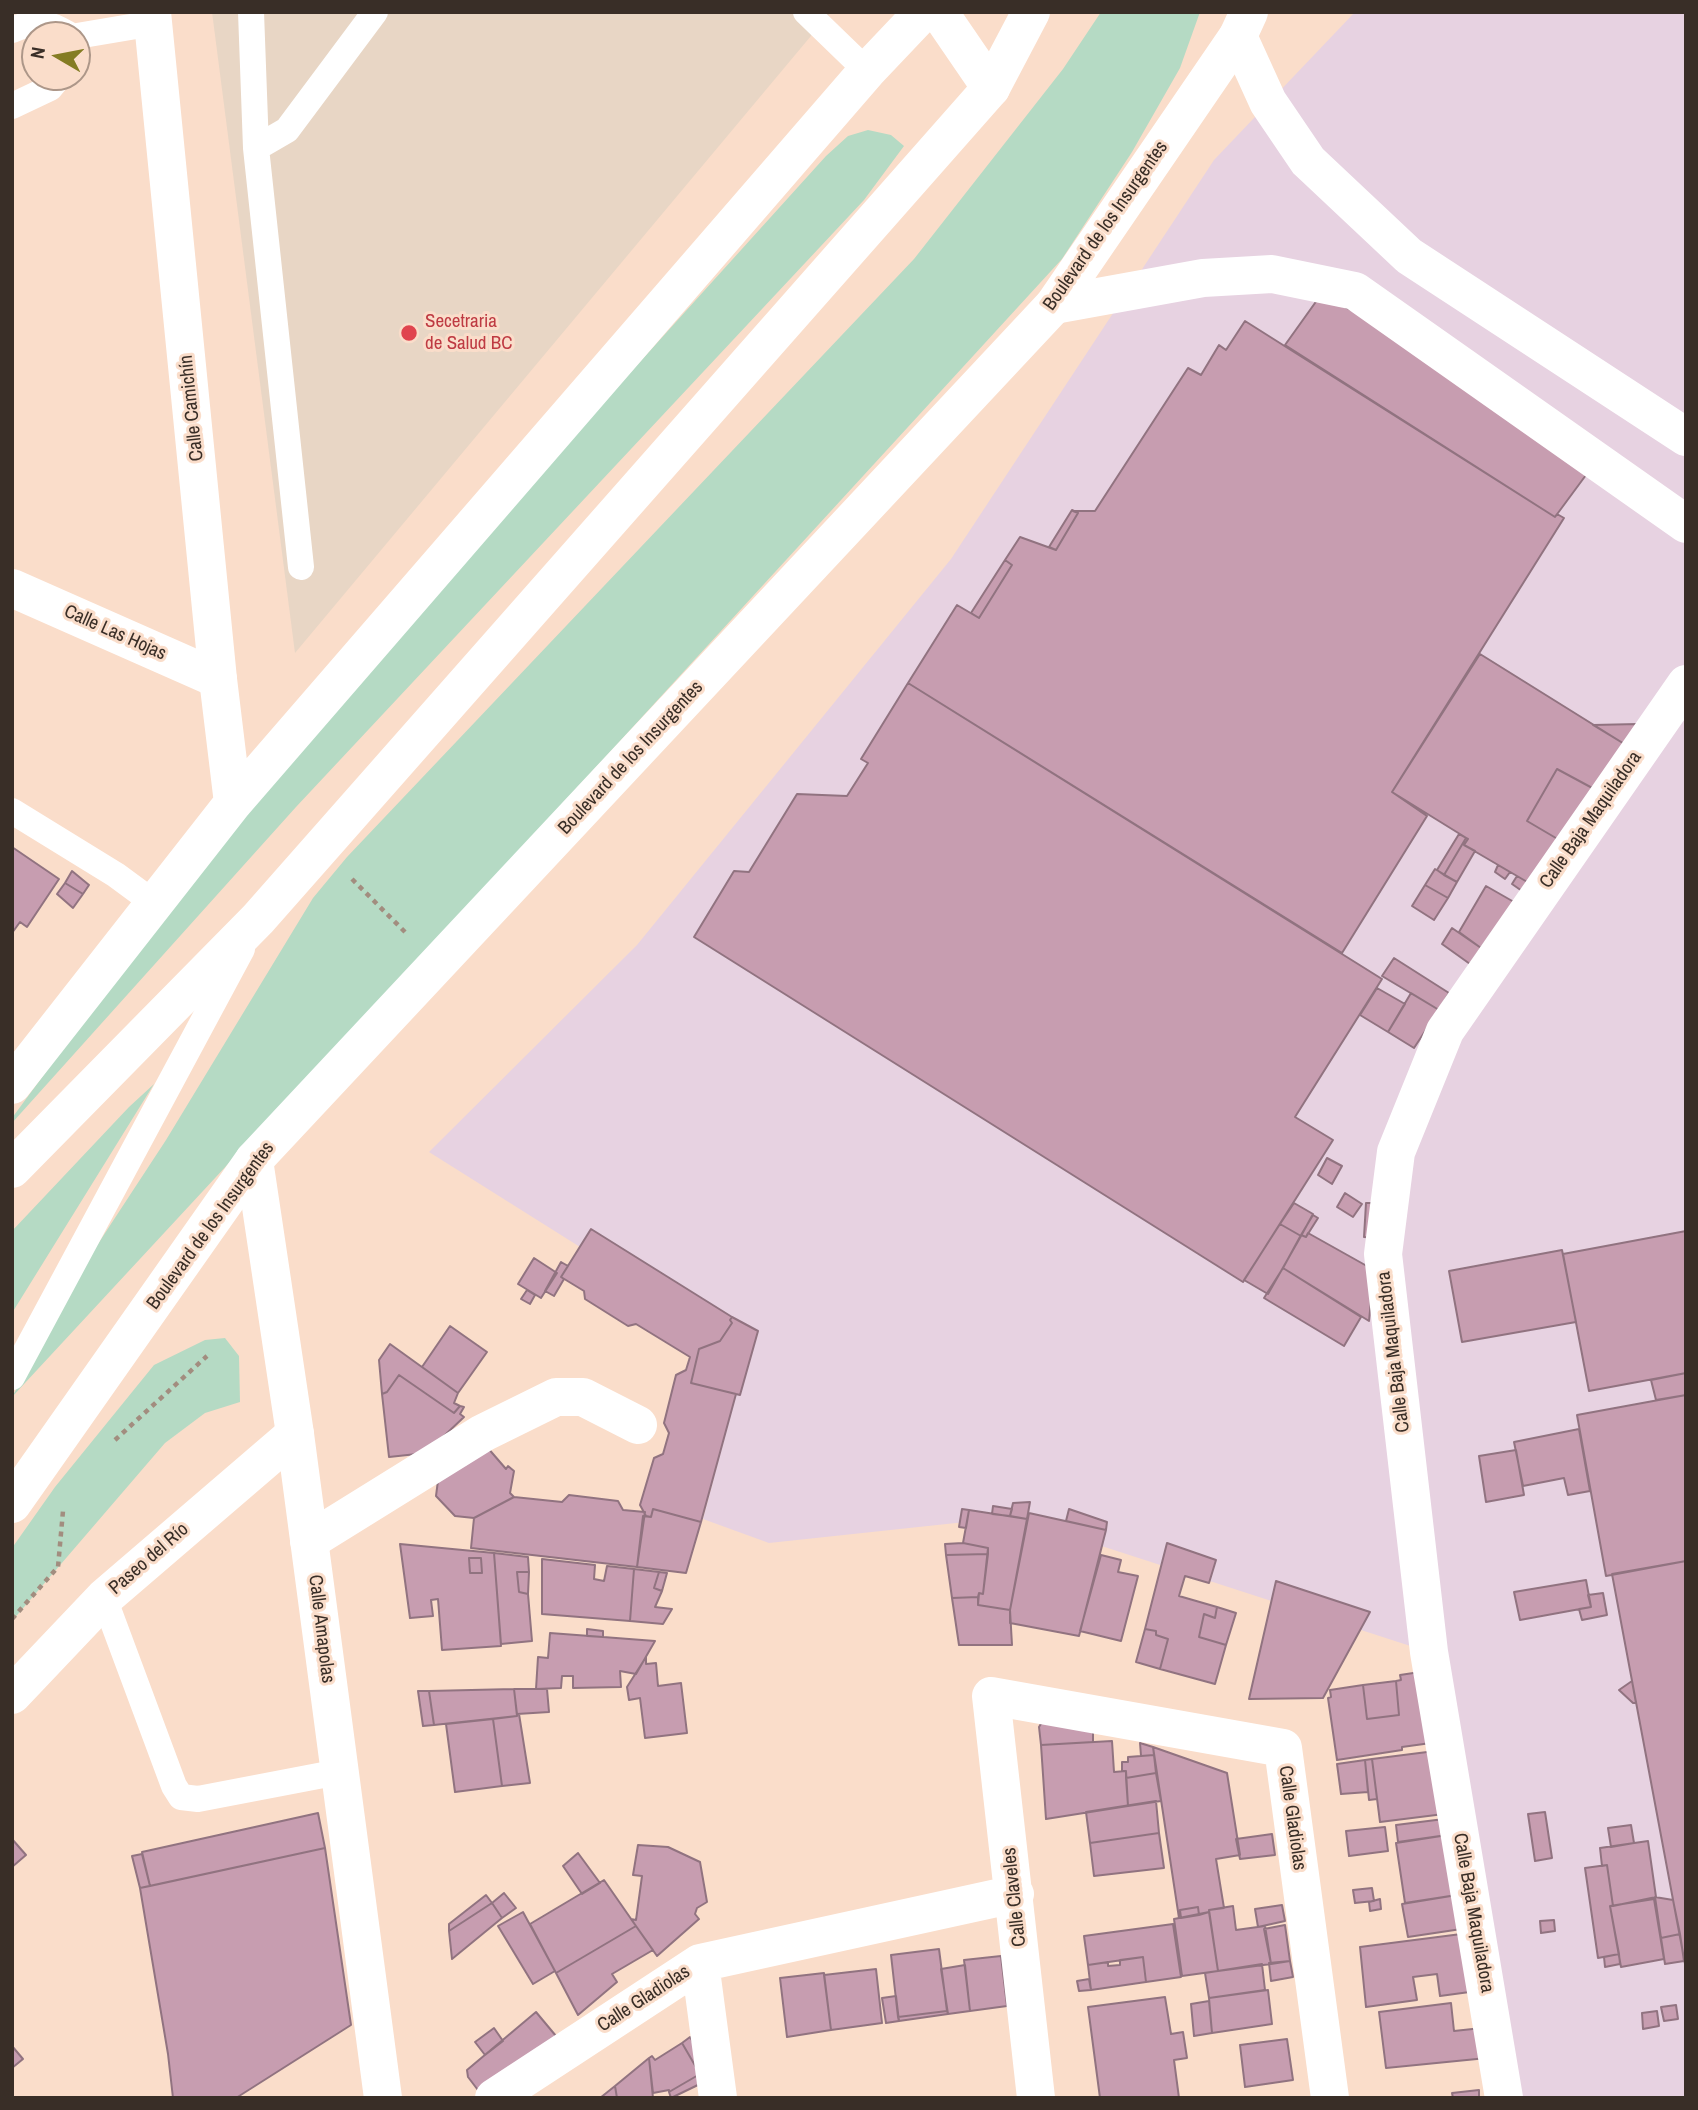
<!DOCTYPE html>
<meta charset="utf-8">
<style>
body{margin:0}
#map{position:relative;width:1698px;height:2110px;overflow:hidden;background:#faddca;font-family:"Archivo Narrow",sans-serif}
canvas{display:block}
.frame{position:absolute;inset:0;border:14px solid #392e27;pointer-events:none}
.north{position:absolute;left:21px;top:21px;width:70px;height:70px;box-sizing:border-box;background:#faddca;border:2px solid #ad9789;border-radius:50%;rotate:280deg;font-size:19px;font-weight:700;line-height:28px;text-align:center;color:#392e27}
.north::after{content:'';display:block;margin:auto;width:24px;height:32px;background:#847c23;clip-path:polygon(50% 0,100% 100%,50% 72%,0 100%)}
</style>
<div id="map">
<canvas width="1698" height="2110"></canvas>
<div class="frame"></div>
<div class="north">N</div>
</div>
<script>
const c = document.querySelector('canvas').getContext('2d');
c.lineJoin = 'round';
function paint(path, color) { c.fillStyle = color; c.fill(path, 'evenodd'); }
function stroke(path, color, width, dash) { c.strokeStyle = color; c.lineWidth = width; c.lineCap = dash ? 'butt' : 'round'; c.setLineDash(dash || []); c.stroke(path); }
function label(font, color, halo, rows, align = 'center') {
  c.font = font + ' "Archivo Narrow",sans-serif'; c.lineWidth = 6; c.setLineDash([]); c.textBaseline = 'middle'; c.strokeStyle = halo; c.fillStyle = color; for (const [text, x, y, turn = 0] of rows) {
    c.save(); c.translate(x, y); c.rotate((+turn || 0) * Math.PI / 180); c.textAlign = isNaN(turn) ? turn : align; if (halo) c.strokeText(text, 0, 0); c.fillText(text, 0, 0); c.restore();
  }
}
paint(new Path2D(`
 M1355,12h331v2086h-184l-73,-446 -417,-135 -243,26 -66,-24 44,-167 -318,-200 208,-207 314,-386 263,-399z`), '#e7d2e1');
paint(new Path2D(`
 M212,12h619l-536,641z`), '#e8d6c5');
paint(new Path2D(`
 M1101,12h99l-20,56 -48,84 -70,107 -452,493 -598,645 78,-141 76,-116 147,-242 34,-41 567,-598 149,-190z
 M868,130l23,5 13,11 -40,54 -568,607 -284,316v-5l152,-207 398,-463 264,-292 22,-20z
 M154,1084l-142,229v-82l117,-124z
 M225,1338l14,18 1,46 -35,11 -40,30 -153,178v-73l43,-61 99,-122 51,-25z`), '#b5dac4');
const building = new Path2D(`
 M1320,296l77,34 189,145 -31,42 -270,-172z
 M1245,321l310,196 2,-3 7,4 -172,274 35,24 -85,137 -434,-270 49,-78 22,13 33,-53 -7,-5 15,-23 36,13 22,-37 -5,-2h22l93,-143 13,7 18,-30 7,5z
 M1072,510l6,3 -22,37 -7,-3z
 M1005,560l7,5 -33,53 -8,-5z
 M1480,654l146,91 -30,45 -39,-21 -30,52 34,20 -32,42 -65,-38 4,-6 -76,-47z
 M908,683l474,296 -87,138 38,23 -90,142 -549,-345 40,-66 15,1 48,-78 50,2 21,-33 -7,-4z
 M1638,724l-12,21 -33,-20z
 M1557,769l39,21 -35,51 -34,-20z
 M1459,834l7,4 -22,37 -7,-5z
 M1466,838l2,1 -4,6 11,6 -18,31 -13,-7z
 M12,847l47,32 -32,48 -7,-5 -8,11z
 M1498,865l12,7 -5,7 -10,-7z
 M1435,869l22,13 -9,16 -23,-13z
 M72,871l17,14 -6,9 -18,-11z
 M1517,876l12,7 -7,8 -10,-7z
 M65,883l18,11 -10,14 -16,-14z
 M1425,885l23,13 -14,22 -22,-14z
 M1486,886l28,16 -33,46 -22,-16z
 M1452,928l29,20 -11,16 -28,-20z
 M1394,958l55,35 -10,17 -57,-34z
 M1377,988l28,16 -17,28 -28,-17z
 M1411,993l28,17 -25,38 -26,-16z
 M1327,1158l15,8 -10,18 -14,-9z
 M1345,1193l17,11 -9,13 -16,-10z
 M1294,1203l19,11 -12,22 -21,-12z
 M1366,1203h13l-3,35 -12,-1z
 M1313,1215l5,3 -12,19 -5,-2z
 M1280,1224l21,12 -33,58 -24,-14z
 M591,1229l141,88 -2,3 2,3 -12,18 -21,8 -8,34 45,11 -35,128 -48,-13 -2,8 -5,-1 -6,-11 14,-47 9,-4 6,-21 -5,-10 12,-48 10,-5 4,-13 -54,-33 -8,2 -43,-27 -1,-8 -23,-14z
 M1686,1231v142l-97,18 -26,-137z
 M1308,1233l66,37 -5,51 -86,-53 18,-33 5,2z
 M1562,1250l14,72 -114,20 -13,-71z
 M534,1258l23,15 -16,25 -23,-14z
 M561,1262l7,4 -7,11 3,2 -10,17 -9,-5z
 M1283,1268l78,49 -17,29 -80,-48z
 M527,1290l8,5 -5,9 -9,-5z
 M732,1317l26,14 -18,64 -49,-12 8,-34 21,-8 12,-18 -2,-3z
 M450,1326l37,26 -29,41 -36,-26z
 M390,1344l68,49 -4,10 6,3 -6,7 -55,-38 -12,17 -5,2 -3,-34z
 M1686,1373v22l-30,5 -5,-20z
 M399,1375l55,38 6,-7 4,1 -4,7 4,3 -38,36 -37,4 -7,-63 5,-2z
 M1686,1395v166l-80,15 -29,-161z
 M1579,1429l11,62 -22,4 -4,-17 -41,8 -9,-44z
 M487,1447l19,22 2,-3 6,5 -4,22 4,4 -40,21 -19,-2 -19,-20 4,-31z
 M1516,1450l8,45 -38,7 -7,-46z
 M569,1495l49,6 5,9 22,2 -8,55 -166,-19 3,-30 40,-21 48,5z
 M1030,1502l-3,17 -17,-3 3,-13z
 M993,1506l19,3 -2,7 -18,-2z
 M653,1509l48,13 -15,51 -49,-6 6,-51 8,1z
 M962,1509l7,1 -3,18 -7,-1z
 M1069,1509l38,13 -1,8 -40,-9z
 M969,1510l58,9 -17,91 -32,-5 1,-12 4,1 5,-46 -25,-5z
 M1029,1513l77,17 -27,106 -69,-13v-13z
 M963,1543l25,5v6l-42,1 -1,-11z
 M1167,1543l49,17 -7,23 -24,-7 -6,20 38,11 -2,11 -11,-4 -5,23 27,8 -11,39 -55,-15 8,-30 -12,-4v-4l-11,-2z
 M400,1544l94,9 7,93 -59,4 -4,-51 -7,1 2,16 -23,2zM469,1558h12l1,15h-12z
 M494,1553l34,4 1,15h-12l2,20 9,2 4,47 -31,3z
 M988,1554l-5,40 -4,-1 -1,4 -26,1 -6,-43z
 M1101,1555l20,5 -3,12 20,4 -17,65 -41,-10z
 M469,1558h12l1,15h-12z
 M542,1559l53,6 -1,14 10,2 3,-15 27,3 -4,52 -88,-7z
 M1686,1561v408l-74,-395z
 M634,1569l25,3 -5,16 8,3 -7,16 17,2 -9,15 -33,-3z
 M517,1572h12l-1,22 -9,-2z
 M659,1572l8,1 -5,18 -8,-3z
 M1586,1580l5,27 -71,13 -6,-28z
 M1276,1581l94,31 -47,86 -74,1z
 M1603,1593l4,22 -25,5 -3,-11 12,-2 -3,-12z
 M978,1597v8l32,5 2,35h-53l-7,-47z
 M1217,1607l19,6 -10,32 -27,-8 5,-23 11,4z
 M587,1629l16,2v6l-16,-1z
 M1145,1629l11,2v4l12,4 -8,30 -24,-7z
 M550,1633l53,4 52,4 -19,33 -16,-3 1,16 -48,1v-12h-11l-1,12 -25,1 2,-32 10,1z
 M646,1657v7l10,-1 2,23 23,-3 6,50 -42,5 -5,-40 -11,2 -2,-13z
 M1420,1672l11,71 -29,4v3l-65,10 -9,-62 3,-1 -1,-7 33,-5 4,34 32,-4 -3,-34 5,-1 -1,-5z
 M1396,1681l3,34 -32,4 -4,-34z
 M1632,1681l4,22h-3l-14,-13z
 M514,1689h33l2,23 -32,2z
 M514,1689l3,27 -83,9 -5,-34z
 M418,1691h11l5,34 -11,1z
 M517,1714h2l11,69 -28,3 -9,-67 24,-3z
 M1045,1717l48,11v14l-52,3 -2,-18z
 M493,1719l9,67 -47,6 -9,-68z
 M1112,1741l2,31 12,-1 2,35 -82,13 -5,-74z
 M1140,1743l13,4 1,8 -13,1z
 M1153,1747l74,26 13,82 -24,4 8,49 -15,2v2l-10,3 -1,-8 -18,3 -1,8z
 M1443,1750l9,63 -72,9 -8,-63z
 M1154,1755l2,18 -30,5v-7h-4v-9h6v-5z
 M1372,1759l5,40 -8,1 -4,-40z
 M1365,1760l3,32 -27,2 -4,-30z
 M1156,1773l5,28 -33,5 -2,-28z
 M1156,1801l3,32 -69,10 -4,-31z
 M1545,1812l7,46 -17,3 -7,-47z
 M318,1813l7,35 -175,38 -8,-34z
 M1452,1818l2,16 -56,8 -2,-17z
 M1631,1825l3,18 -23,4 -3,-19z
 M1385,1827l3,24 -39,5 -3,-25z
 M1159,1833l5,35 -70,8 -4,-33z
 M1272,1834l3,21 -35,4 -4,-20z
 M1454,1834l9,60 -58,9 -9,-60z
 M12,1839l14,16 -14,12z
 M1648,1841l8,56 -43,9 -6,-41 -5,1 -2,-18z
 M638,1845l30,2 32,15 7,40 -10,6 -2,6 4,5 -42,37 -26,-37 5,1 6,-44 -9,-1z
 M325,1848l26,177 -115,73h-63l-5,-44 -28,-166z
 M578,1853l22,30 -18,11 -19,-28z
 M142,1854l8,32 -10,2 -8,-32z
 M1607,1865l6,41h-3l9,48 -21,4 -13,-90z
 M604,1880l32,46 -80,47 -26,-49z
 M1372,1888l2,13 -19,2 -2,-13z
 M504,1893l12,15 -14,10 -10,-15z
 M1463,1894l5,34 -60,9 -6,-33z
 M486,1895l6,8 -43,28v-7z
 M1655,1897l18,3 7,34 -19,4z
 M1380,1899l1,10 -11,2 -1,-9z
 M1654,1899l10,60 -43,8 -11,-61z
 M492,1903l10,15 -50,41 -3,-28z
 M1282,1905l3,16 -27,6 -3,-18z
 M1233,1906l3,24 29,-4 6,38 -53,7 -9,-61z
 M1198,1907l1,8 -18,3 -1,-8z
 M523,1912l32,59 -22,13 -35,-58z
 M1209,1912l9,59 -36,5 -8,-57z
 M1554,1920l1,11 -14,2 -1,-12z
 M1173,1924l8,53 -35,5 -3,-25 -55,8 -4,-29z
 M1285,1925l5,36 -19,3 -7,-35z
 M636,1926l17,24 -41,24 5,8 -39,33 -22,-42z
 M1469,1933l8,58 -37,5 -3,-22 -24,3 4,23 -51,7 -6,-60z
 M1680,1934l4,27 -19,3 -4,-26z
 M939,1949l8,62 -49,6 -7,-62z
 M1619,1954l1,10 -15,3 -1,-10z
 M1001,1956l6,50 -37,5 -6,-51z
 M1143,1957l3,25 -55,8 -3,-25 20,-3v4l12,-1v-5z
 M1290,1961l3,16 -22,4 -2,-18z
 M1262,1964l3,26 -56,8 -4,-25z
 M965,1965l5,46 -22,3 -7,-45z
 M876,1969l6,54 -51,7 -7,-55z
 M824,1973l7,57 -44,7 -7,-59z
 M1089,1979l2,11 -12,1 -2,-10z
 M1268,1990l4,34 -60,9 -3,-35z
 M896,1996l3,25 -13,2 -4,-25z
 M1165,1997l6,37 12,-2 4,26 -13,2 5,38h-79l-12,-91z
 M1209,2001l3,32 -18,3 -3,-32z
 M1451,2003l3,28 28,-3 5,30 -101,10 -7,-56z
 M1676,2005l2,14 -14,2 -3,-14z
 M947,2011l1,3 -49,7 -1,-4z
 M1657,2011l2,15 -16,3 -1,-16z
 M536,2012l20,24 -72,62 -16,-21 -1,-7z
 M494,2028l9,13 -18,14 -10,-13z
 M690,2037l19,31 -9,6 -18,-31z
 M1287,2039l6,41 -48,7 -5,-42z
 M682,2043l18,31 -31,18v-2l-16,3 -4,-35 3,-2 3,4z
 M12,2046l11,13 -11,9z
 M649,2058l4,40h-36l-2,-12z
 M700,2074l2,9 -31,15 -2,-6z
 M615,2086l2,12h-17z
 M1479,2090v8h-26l-1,-5z`);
paint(building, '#c79db0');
stroke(building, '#917380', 2);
stroke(new Path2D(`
 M352,879l53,53
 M115,1440l92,-84
 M12,1619l46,-52 5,-56`), '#a28d7f', 4.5, [5, 5]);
stroke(new Path2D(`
 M251,12l5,136
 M806,12l61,59
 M12,30c25,-11 35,-8 58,5
 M77,36l77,-13
 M12,106l38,-18 9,-11
 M301,567l-45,-419 31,-18 88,-118
 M12,811l104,64 38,28
 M12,1377l230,-428
 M104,1598l70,188 7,11 17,2 141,-27`), '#fff', 26);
stroke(new Path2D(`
 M12,588l206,91
 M309,1541l174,-108 73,-36h27l55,28
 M12,1695l92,-97 191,-164
 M700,1963l18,135
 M494,2098l206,-135 315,-69
 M1036,2098l-45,-402 292,52 47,350
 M1504,2098l-75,-446 -46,-398 13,-102 49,-121 241,-347`), '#fff', 38);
stroke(new Path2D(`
 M152,12l66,667 15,124
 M939,12l52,76
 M1238,36l30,66 40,59 101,95 277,181
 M1054,305l149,-27 69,-4 83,17 331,233
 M12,1085l221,-282 634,-732 56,-59
 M254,1160l41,274 88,664`), '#fff', 38);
stroke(new Path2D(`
 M12,1169l246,-250 733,-831 40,-76
 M12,1504l242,-344 800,-855 184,-269 11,-24`), '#fff', 38);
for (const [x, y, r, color] of [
 [409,333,9,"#e0444e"]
]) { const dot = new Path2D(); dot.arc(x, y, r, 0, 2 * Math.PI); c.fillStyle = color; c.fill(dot); stroke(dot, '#faddca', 2.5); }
label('19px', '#392e27', '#faddca', [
 ["Boulevard de los Insurgentes",1106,226,-55],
 ["Calle Camichín",192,408,-96],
 ["Calle Las Hojas",115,633,24],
 ["Boulevard de los Insurgentes",631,758,-47],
 ["Calle Baja Maquiladora",1591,820,-55],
 ["Boulevard de los Insurgentes",211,1226,-54],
 ["Calle Baja Maquiladora",1394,1352,-97],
 ["Paseo del Río",149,1559,-41],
 ["Calle Amapolas",321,1629,83],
 ["Calle Gladiolas",1292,1818,82],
 ["Calle Claveles",1015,1897,-96],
 ["Calle Baja Maquiladora",1473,1913,80],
 ["Calle Gladiolas",644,1999,-33]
]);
label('19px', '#be3a42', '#faddca', [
 ["Secetraria",425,322],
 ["de Salud BC",425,344]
], 'left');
</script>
